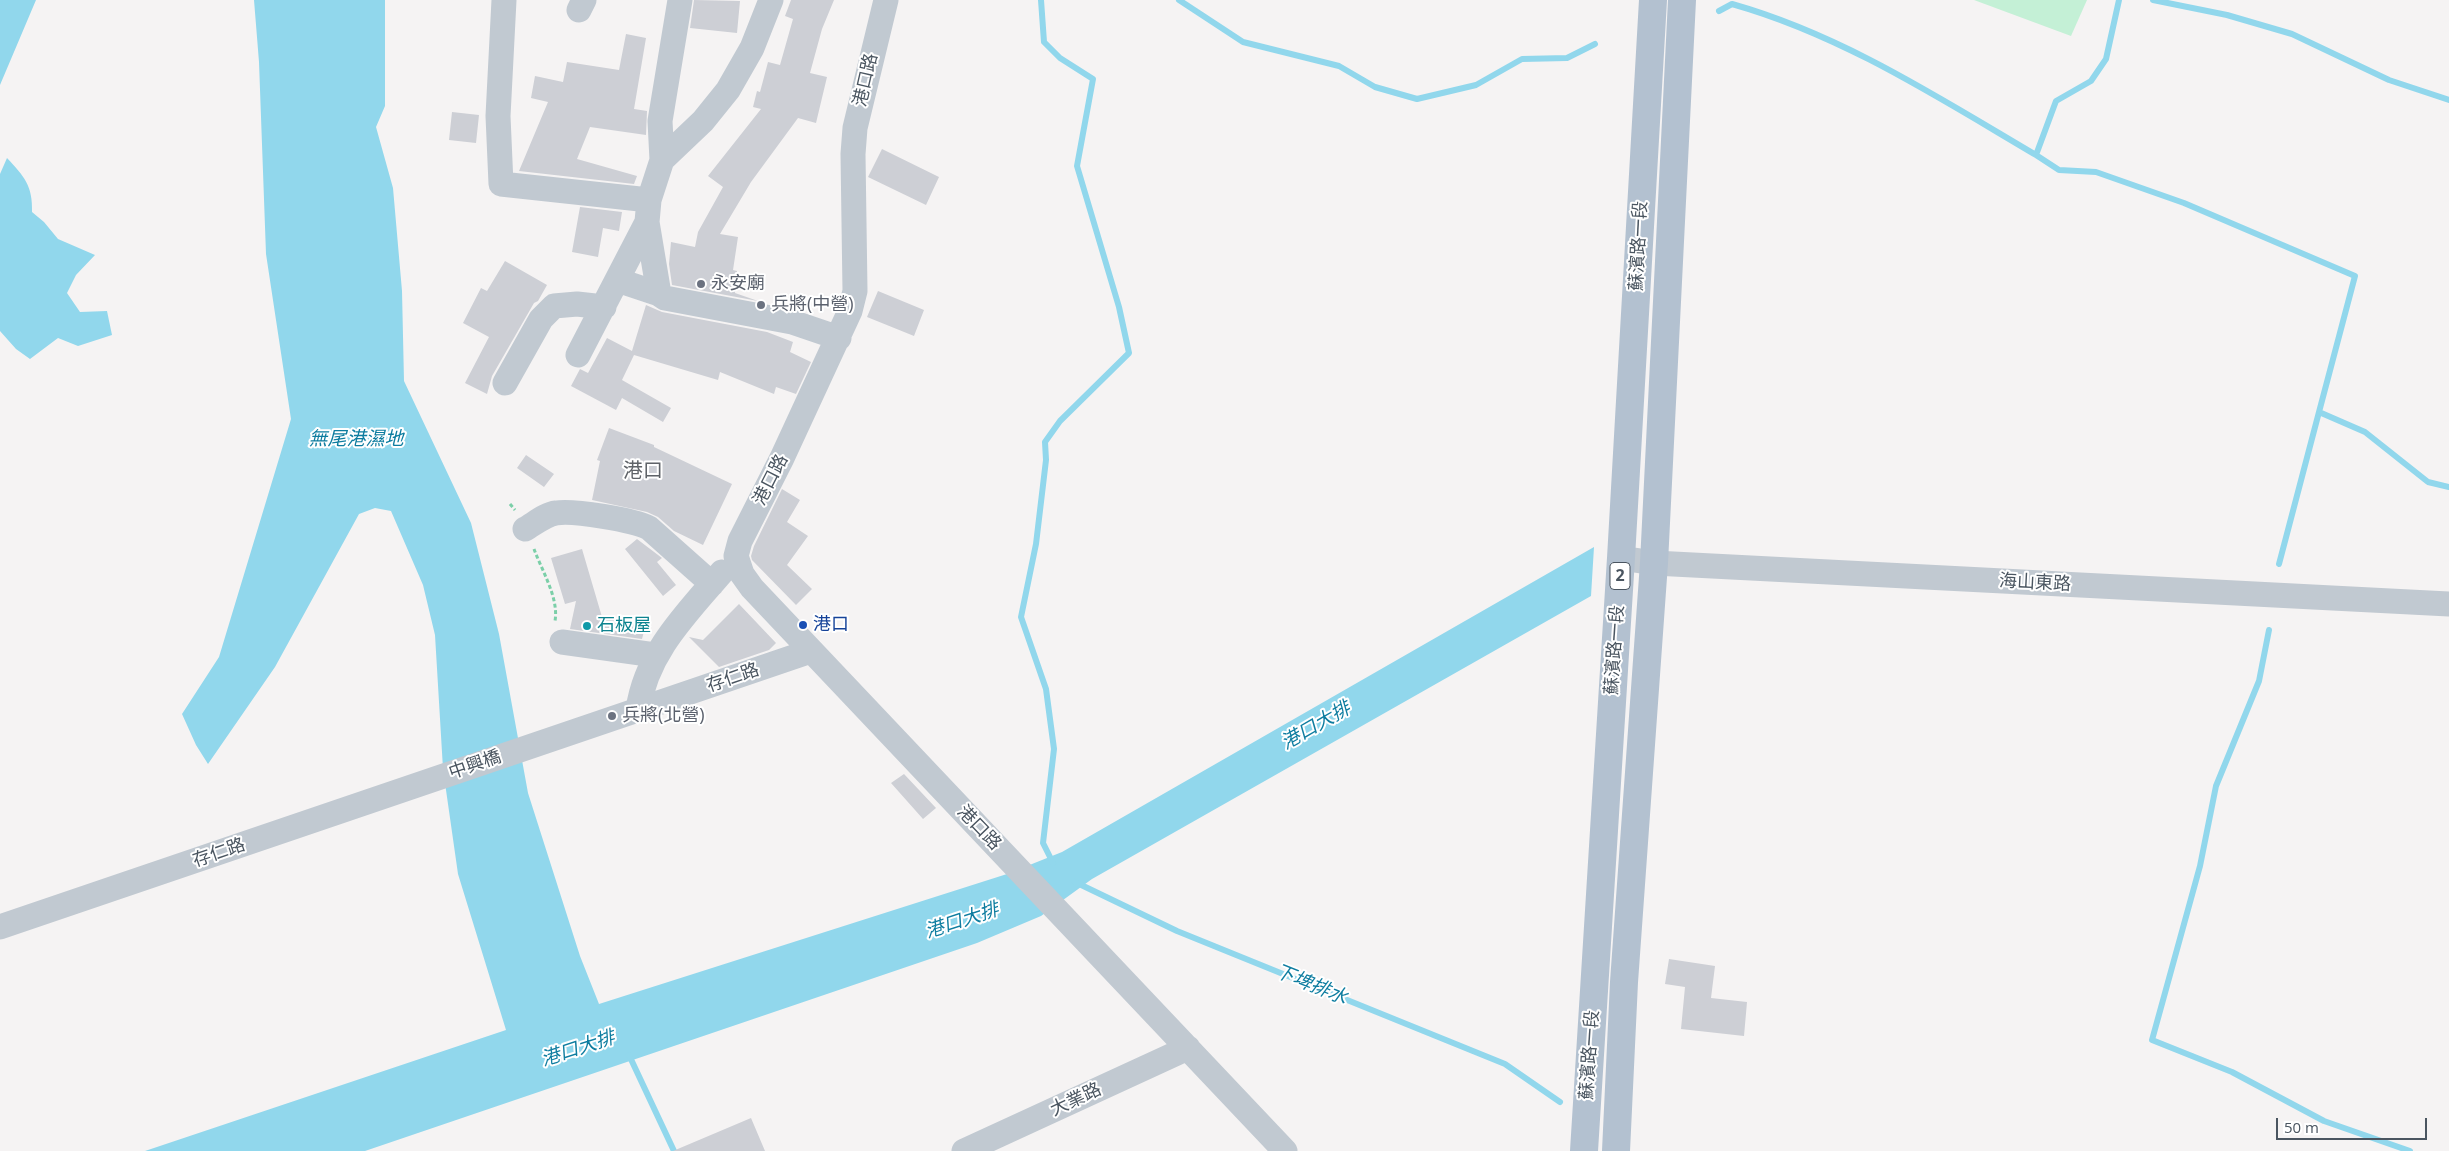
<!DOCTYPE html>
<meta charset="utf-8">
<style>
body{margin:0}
#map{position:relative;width:2449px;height:1151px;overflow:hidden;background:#f5f3f3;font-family:"Open Sans",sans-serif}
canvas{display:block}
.scale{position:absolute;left:2276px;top:1118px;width:151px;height:22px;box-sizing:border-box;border:2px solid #4a5560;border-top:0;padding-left:6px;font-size:15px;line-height:18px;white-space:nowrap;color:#4a5560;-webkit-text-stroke:4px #fff;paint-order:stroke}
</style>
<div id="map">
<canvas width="2449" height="1151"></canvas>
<div class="scale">50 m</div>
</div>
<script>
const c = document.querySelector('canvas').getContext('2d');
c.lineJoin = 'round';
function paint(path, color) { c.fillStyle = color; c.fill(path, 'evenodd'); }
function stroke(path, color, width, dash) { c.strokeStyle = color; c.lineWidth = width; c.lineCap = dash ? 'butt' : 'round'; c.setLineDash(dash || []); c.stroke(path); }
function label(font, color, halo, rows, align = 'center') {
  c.font = font + ' "Open Sans","Noto Sans TC",sans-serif'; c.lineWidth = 4; c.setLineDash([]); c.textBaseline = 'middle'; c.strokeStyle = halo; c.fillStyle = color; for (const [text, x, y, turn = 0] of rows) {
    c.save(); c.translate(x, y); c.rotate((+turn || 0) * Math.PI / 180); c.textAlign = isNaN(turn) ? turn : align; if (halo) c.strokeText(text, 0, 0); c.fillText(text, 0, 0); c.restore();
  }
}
paint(new Path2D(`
 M1974,0h113l-16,36z`), '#c4f0d6');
paint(new Path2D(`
 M0,0h36l-36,85z
 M254,0h131v106l-9,21 17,61 9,103 2,90 67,142 28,111 29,159 52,163 19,48 408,-130 55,-22 532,-305 -3,49 -499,283 -51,37 -64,27 -612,208h-220l361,-121 -48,-156 -15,-105 -8,-134 -12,-50 -32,-74 -16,-3 -16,6 -84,153 -67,97 -12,-19 -14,-31 37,-57 72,-238 -25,-165 -7,-192z
 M7,158c17,18 26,28 25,54l12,10 14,17 37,16 -19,20 -9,18 13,19 27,-1 5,24 -34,11 -20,-8 -28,21 -14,-10 -16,-18v-157z`), '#91d7ec');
stroke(new Path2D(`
 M1041,0l3,42 16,16 33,21 -16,87 42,141 10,46 -69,68 -15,21 1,18 -10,84 -15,73 25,72 8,60 -11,94 10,20
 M1179,0l64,42 96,24 36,21 42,12 59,-14 46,-26 45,-1 28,-14
 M2153,0l74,15 65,19 97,46 60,20
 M1719,11l13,-7c110,31 207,94 304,151l20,-54 35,-20 15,-22 13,-59
 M2036,155l23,15 37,2 88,31 171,73 -36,136 46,20 63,50 21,5
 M2279,564l40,-152
 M2269,630l-10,51 -43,105 -16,80 -48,174 80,32 92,49 86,30
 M1075,882l102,49 328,133 55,38
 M629,1055l45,96`), '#91d7ec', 6);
paint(new Path2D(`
 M694,0l46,1 -3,32 -47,-5z
 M791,0h43l-12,29 -12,44 17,4 -11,46 -18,-5 -47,64 -31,52 18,3 -5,33 4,1 -2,22 23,8 -86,-16 -3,-21 2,-22 24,5 3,-15 25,-45 -15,-11 53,-67 -8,-2 4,-16 3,1 8,-30 12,3 13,-46 -8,-3z
 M626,34l20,4 -12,71 13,2 -1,24 -56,-8 -13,32 60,17 -3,8 -115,-13 29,-69 -17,-4 4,-22 28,6 4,-20 52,8z
 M452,112l27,3 -3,28 -27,-3z
 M882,149l57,28 -13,28 -58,-28z
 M580,207l42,5 -3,19 -16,-3 -5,29 -26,-5z
 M505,261l42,24 -9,16 -4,2 -42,73 -5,18 -22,-11 24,-46 -26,-14 18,-35 6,3z
 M878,291l46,19 -10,26 -47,-19z
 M646,305l16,7 105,20 26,10 -3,10 21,10 -15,32 -20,-7 -2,7 -54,-22 -2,8 -84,-25 -12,25 49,28 -8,14 -41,-24 -6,12 -45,-24 9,-17 8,4 19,-35 25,13z
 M609,428l45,17v2l78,37 -29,61 -29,-14 -16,-14 -11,-5 -55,-12 8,-39 -3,-1z
 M526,455l28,19 -10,13 -27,-19z
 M782,489l18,11 -13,22 21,14 -21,29 25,24 -16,16 -44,-45 -1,-4 3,-10z
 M637,539l25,19 -5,4 19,23 -13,11 -38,-47z
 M582,549l20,68 43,10 -3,12 -72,-10 6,-28 -11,3 -14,-46z
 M739,604l37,39 -7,7 -50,17 -30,-30 14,3z
 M904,774l32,34 -13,11 -32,-36z
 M1669,959l46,7 -4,32 36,4 -3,34 -63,-7 4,-42 -20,-3z
 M751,1118l14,33h-92z`), '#cdcfd5');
stroke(new Path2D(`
 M510,504l5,6
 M534,549c8,22 25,49 21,72`), '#7bcfa8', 3, [4, 2.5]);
stroke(new Path2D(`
 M504,0l-6,116 3,68 148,16
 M886,0l-31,128 -2,26 2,137 -5,20 -68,147 -42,83 -4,15 6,18 10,14 533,563
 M579,10l5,-10
 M662,160l-2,-39 20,-121
 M617,280l42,14 6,4 127,24 47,16
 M659,294l-12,-72 2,-22 13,-40 41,-39 25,-31 24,-42 19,-48
 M578,355l69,-133
 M505,383l36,-64 13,-13 23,-2 27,3
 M525,529c9,-5 21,-15 31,-16 17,-3 78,7 93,15l63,56
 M1621,558l33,5 795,41
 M562,642l93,13
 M638,710c8,-57 48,-96 84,-138
 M0,927l811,-276
 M964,1151l224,-103`), '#c1c9d1', 25);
stroke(new Path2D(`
 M1584,1151l37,-593 32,-558
 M1616,1151l8,-169 30,-419 28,-563`), '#b3c1d0', 28);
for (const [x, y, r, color] of [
 [701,284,5,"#6b7280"],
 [761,305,5,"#6b7280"],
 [803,625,5,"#1a4fb4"],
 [587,626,5,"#0f9aa8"],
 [612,716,5,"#6b7280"]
]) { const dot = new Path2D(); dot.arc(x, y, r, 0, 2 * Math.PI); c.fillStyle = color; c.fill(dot); stroke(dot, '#fff', 2); }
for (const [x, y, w] of [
 [1620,576,20]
]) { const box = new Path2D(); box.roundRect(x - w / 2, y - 13.5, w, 27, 4); c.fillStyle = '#fff'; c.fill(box); stroke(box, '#4a5560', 1); }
label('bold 16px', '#4a5560', null, [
 ["2",1620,576]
]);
label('18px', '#4a5560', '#fff', [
 ["港口路",866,80,-77],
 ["蘇濱路一段",1639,246,-87],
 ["港口路",771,480,-63],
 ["海山東路",2035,583,3],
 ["蘇濱路一段",1615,650,-86],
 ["存仁路",733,678,-19],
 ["中興橋",475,765,-19],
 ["港口路",979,828,46],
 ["存仁路",219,853,-19],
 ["蘇濱路一段",1590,1055,-86],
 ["大業路",1076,1100,-25]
]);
label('18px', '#5b616d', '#fff', [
 ["永安廟",711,284],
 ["兵將(中營)",771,305],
 ["兵將(北營)",622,716]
], 'left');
label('18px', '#164399', '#fff', [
 ["港口",813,625]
], 'left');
label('18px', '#0d838f', '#fff', [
 ["石板屋",597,626]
], 'left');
label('italic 19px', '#0e7da0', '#fff', [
 ["無尾港濕地",356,440],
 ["港口大排",1316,726,-30],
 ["港口大排",962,921,-18],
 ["下埤排水",1311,985,22],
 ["港口大排",578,1049,-18]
]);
label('20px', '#5f6368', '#fff', [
 ["港口",643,471]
]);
</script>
